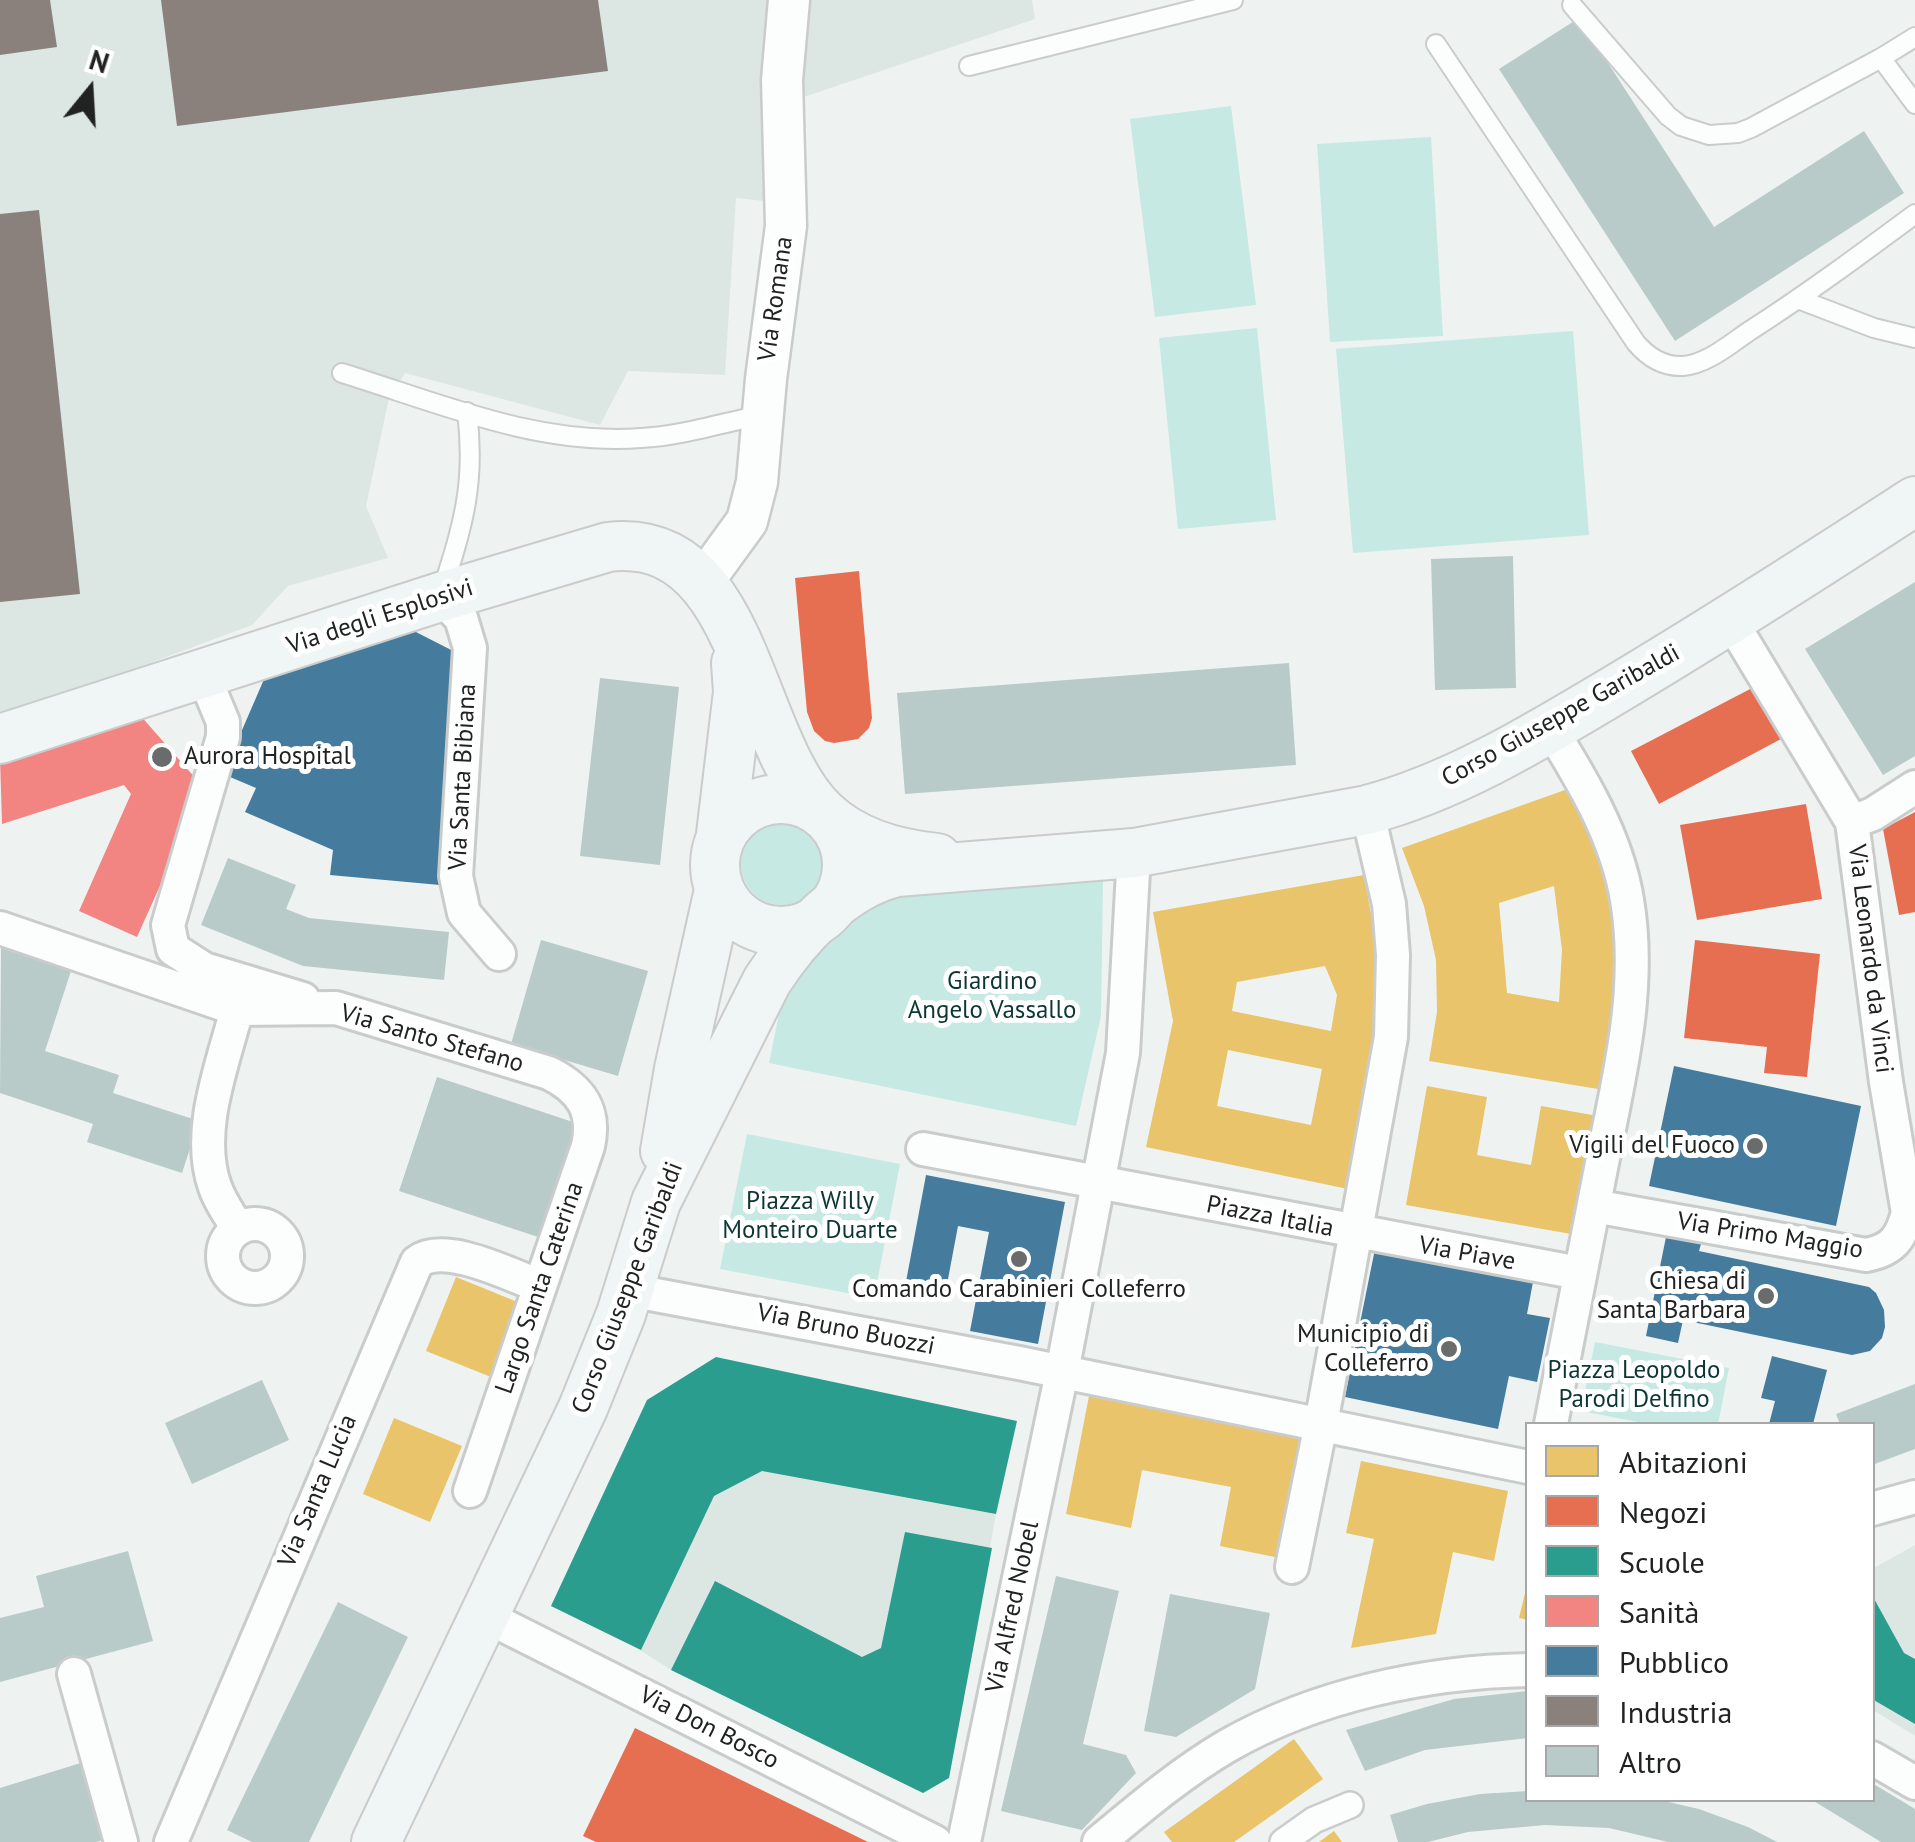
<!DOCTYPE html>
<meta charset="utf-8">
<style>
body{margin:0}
#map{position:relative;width:1915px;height:1842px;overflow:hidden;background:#eef3f1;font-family:"PT Sans",sans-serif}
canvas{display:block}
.legend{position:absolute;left:1525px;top:1422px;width:350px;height:380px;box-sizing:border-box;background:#fff;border:2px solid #a6a7a7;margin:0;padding:12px 18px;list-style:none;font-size:30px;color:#212323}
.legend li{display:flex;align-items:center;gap:20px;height:50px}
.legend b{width:50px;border:2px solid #a6a7a7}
.north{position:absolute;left:40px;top:40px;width:100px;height:100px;-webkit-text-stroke:8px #fff;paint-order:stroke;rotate:18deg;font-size:28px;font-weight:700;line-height:40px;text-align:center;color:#212323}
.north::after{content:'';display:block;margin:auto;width:35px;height:45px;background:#212323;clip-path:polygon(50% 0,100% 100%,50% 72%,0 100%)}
</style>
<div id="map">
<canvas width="1915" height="1842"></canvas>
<ul class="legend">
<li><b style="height:28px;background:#e9c46a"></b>Abitazioni</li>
<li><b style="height:28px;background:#e76f51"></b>Negozi</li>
<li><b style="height:28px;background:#2a9d8f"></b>Scuole</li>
<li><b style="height:28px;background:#f28482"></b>Sanità</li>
<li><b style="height:28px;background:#457b9d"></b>Pubblico</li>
<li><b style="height:28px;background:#8a817c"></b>Industria</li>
<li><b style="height:28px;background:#b8cbc8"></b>Altro</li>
</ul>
<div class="north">N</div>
</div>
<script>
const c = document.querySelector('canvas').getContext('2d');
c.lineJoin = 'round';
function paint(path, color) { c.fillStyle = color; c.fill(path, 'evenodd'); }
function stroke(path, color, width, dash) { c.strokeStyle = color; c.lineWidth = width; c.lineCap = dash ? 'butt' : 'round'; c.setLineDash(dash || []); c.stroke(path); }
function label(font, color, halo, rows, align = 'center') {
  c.font = font + ' "PT Sans",sans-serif'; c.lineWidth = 10; c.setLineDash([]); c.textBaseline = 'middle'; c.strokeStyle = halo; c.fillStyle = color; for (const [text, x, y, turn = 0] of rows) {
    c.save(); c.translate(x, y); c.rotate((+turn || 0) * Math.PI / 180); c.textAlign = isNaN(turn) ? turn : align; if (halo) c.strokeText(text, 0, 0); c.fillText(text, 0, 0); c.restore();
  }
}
paint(new Path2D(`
 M0,0h1032l3,19 -231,78 -39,-3 8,108 -37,-4 -11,177 -97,-4 -28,54 -195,-52 -16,25 -23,108 22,52 -100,28 -36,39 -142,53 -110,35z
 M716,1357l280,157 -47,264 -26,15 -252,-123 -31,-20 -89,-44 96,-206z
 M1915,1545v191l-42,-26 -1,-141z`), '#dce7e4');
paint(new Path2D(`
 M1231,106l25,199 -101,12 -25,-198z
 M1431,137l12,199 -113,6 -13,-198z
 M1257,328l19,192 -98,9 -19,-191z
 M1573,331l16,204 -236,18 -17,-204z
 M741 864a41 41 0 1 1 82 0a41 41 0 1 1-82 0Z
 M1103,879l-2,137 -25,110 -307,-63 14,-69 42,-51 48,-40 32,-10z
 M747,1134l153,30 -26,134 -154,-29z
 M1595,1342l134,26 -11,56h-70l-67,-13z`), '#c6e9e3');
paint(new Path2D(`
 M1579,785l34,94 9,98 -18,113 -175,-29 8,-49 -1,-52 -12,-54 -22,-58zM1554,886l8,64 -3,52 -52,-9 -8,-90z
 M1364,875l23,129 -39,185 -202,-42 27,-126 -20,-109zM1325,966l12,29 -6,36 -99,-20 5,-29zM1228,1050l94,19 -11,56 -94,-19z
 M1427,1086l60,11 -10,58 54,10 10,-59 57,10 -21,119 -171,-30z
 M456,1277l64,26 -29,74 -65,-26z
 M1089,1396l219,44 -23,119 -65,-13 11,-59 -89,-17 -11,58 -65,-14z
 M394,1418l68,28 -32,76 -67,-28z
 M1361,1461l147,30 -14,70 -41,-9 -17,82 -85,14 23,-109 -28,-6z
 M1526,1589h2v31l-9,-2z
 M1294,1739l29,40 -89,63h-62l-8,-10z
 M1334,1831l8,11h-23z`), '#e9c46a');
paint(new Path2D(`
 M859,571l13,147 -3,10 -11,11 -24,4 -9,-2 -11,-10 -7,-19 -12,-134z
 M1754,687l27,52 -122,65 -28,-53z
 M1806,804l16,95 -125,21 -17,-95z
 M1915,812v100l-16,3 -16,-86z
 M1695,940l125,14 -13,123 -43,-4 3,-26 -83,-9z
 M635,1728l233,114h-272l-13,-6z`), '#e76f51');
paint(new Path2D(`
 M716,1357l301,64 -21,93 -234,-43 -48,25 -73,154 -90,-44 96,-206z
 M905,1532l87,16 -43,230 -26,15 -252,-123 44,-89 147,76 19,-9z
 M1872,1595l32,58 11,6v65l-43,-25z`), '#2a9d8f');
paint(new Path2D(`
 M139,714l65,74 -67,149 -58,-26 52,-117 -7,-9 -122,39 -2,-66z`), '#f28482');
paint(new Path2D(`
 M414,631l47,24 -21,230 -110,-10 3,-25 -88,-38 11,-24 -33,-14 42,-97z
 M1674,1066l187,40 -25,120 -187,-40z
 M926,1175l139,27 -27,142 -68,-13 19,-99 -31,-6 -13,69 -40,-8z
 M1666,1237l35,7 -2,7 170,36 7,6 8,17 1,17 -3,11 -12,13 -18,4 -169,-35 -5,23 -32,-7z
 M1375,1249l158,33 -6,32 23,4 -13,64 -28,-6 -11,53 -153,-32z
 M1772,1356l55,14 -14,54h-44l6,-23 -14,-3z`), '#457b9d');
paint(new Path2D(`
 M0,0h50l7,47 -57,8z
 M161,0h437l10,71 -431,55z
 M39,210l41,384 -80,8v-388z`), '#8a817c');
paint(new Path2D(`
 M1579,18l135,209 150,-96 40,62 -229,148 -176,-272z
 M1513,556l3,132 -81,2 -4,-131z
 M1915,582v174l-32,19 -78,-126z
 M1289,663l7,102 -391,29 -8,-101z
 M600,678l79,9 -19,178 -80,-9z
 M228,858l68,27 -10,24 23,9 140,14 -5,48 -141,-14 -102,-41z
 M541,940l107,31 -30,105 -107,-32z
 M1,948l70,23 -26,80 74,24 -6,18 86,28 -17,52 -95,-31 6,-18 -93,-31z
 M437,1077l142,47 -38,114 -142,-47z
 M262,1380l27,60 -97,44 -27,-61z
 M1915,1384v65l-43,16v-41h-32l-4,-10z
 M128,1551l25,90 -153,41v-64l44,-11 -8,-31z
 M1056,1576l63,15 -36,153 43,11 10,18 -54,57 -81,-19z
 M1170,1594l100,19 -15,76 -79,48 -32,-6z
 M338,1602l70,35 -99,205h-57l-25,-12z
 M1528,1691v47l-103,12 -60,21 -19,-41 108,-31z
 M87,1761l25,76 -16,5h-96v-54z
 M1872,1783l43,26v33h-34l-69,-42h60z
 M1528,1791v9h132l39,9 49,18 29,15h-109l-59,-14 -64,-3 -77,7 -40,10h-30l-8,-27 37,-11 53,-10z`), '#b8cbc8');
const service = new Path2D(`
 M1572,5l96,111 13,10 28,9 29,-2 13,-5 130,-70 34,46
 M1436,44l200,299c12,14 28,24 47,23 25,-2 48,-23 68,-36 56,-36 110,-76 164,-116
 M1881,58l34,-21
 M969,66l264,-66
 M1798,299l76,29 41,10
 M342,373c97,30 196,73 299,65 40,-2 81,-15 121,-23
 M442,591c21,-66 34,-108 25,-179`);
const pedestrian = new Path2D(`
 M1283,1842l31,-22 36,-15`);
const minor = new Path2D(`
 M440,597l21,21 9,30 -14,228 8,37 35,41
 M203,674l20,48v15l-55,188 5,24 31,20 99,30
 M1550,728c33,53 67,110 77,172 15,89 -8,177 -25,263 -17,87 -34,174 -51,261
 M1852,822l21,-8 42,-27
 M0,928l237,81 99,-1 213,65c32,16 47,37 39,73l-118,345
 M237,1009c-14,55 -42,122 -22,178 5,15 15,28 23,42
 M923,1149l656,124
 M1594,1206l272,49c27,-5 35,-17 42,-42l-22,-131 -34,-260 -121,-201
 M223 1256a32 32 0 1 1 64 0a32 32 0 1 1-64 0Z
 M629,1290l390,73 509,104
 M1872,1509l43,-12
 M1292,1567l29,-143 70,-387 2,-82 -4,-51 -22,-94
 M483,1615l452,227
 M74,1674l47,168
 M1872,1758l43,25
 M171,1842l246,-580c28,-21 93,13 123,24
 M964,1842l98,-470 61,-319 11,-200
 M1099,1842c41,-34 82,-69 128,-96 89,-51 199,-74 301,-76`);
const tertiary = new Path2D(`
 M702,583l45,-62 10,-39 9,-103 20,-153 -4,-146 7,-80`);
const secondary = new Path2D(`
 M0,739l440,-142 168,-50c141,-17 138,195 216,267 30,28 73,40 113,44
 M715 865a66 66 0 1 1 132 0a66 66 0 1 1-132 0Z
 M721,834l17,-142 -2,-29
 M665,1151l14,-82 40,-179
 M376,1842l207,-434 38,-94 35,-112 111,-221c29,-45 75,-96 130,-109l237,-19 233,-43c87,-23 169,-73 246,-119 102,-61 202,-125 302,-190`);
stroke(service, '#c9cccb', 22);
stroke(pedestrian, '#c9cccb', 30);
stroke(minor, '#c9cccb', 38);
stroke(tertiary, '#c9cccb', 45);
stroke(secondary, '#c9cccb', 52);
stroke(service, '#fcfdfd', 18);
stroke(pedestrian, '#fcfdfd', 25);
stroke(minor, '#fcfdfd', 32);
stroke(tertiary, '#fcfdfd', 40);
stroke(secondary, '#f0f6f5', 48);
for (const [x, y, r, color] of [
 [162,757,12,"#696c6b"],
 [1755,1146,10,"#696c6b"],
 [1019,1259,10,"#696c6b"],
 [1766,1296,10,"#696c6b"],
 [1449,1349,10,"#696c6b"]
]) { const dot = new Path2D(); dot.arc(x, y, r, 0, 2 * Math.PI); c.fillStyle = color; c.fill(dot); stroke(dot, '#fff', 4); }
label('25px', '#212323', '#fff', [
 ["Via Romana",776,299,-82],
 ["Via degli Esplosivi",380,617,-18],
 ["Corso Giuseppe Garibaldi",1561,716,-29],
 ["Via Santa Bibiana",463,777,-87],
 ["Via Leonardo da Vinci",1870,959,83],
 ["Via Santo Stefano",432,1039,16],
 ["Piazza Italia",1270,1217,11],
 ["Via Primo Maggio",1770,1236,9],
 ["Via Piave",1467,1254,10],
 ["Largo Santa Caterina",540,1288,-71],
 ["Corso Giuseppe Garibaldi",628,1288,-69],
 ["Via Bruno Buozzi",846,1330,11],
 ["Via Santa Lucia",318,1491,-67],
 ["Via Alfred Nobel",1013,1607,-78],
 ["Via Don Bosco",709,1728,27]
]);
label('25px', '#212323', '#fff', [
 ["Aurora Hospital",184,757,"left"],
 ["Vigili del Fuoco",1735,1146],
 ["Chiesa di",1746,1282],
 ["Santa Barbara",1746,1311],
 ["Comando Carabinieri Colleferro",1019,1290,"center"],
 ["Municipio di",1429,1335],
 ["Colleferro",1429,1364]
], 'right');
label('25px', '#0b3632', '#fff', [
 ["Giardino",992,982],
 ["Angelo Vassallo",992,1011],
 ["Piazza Willy",810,1202],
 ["Monteiro Duarte",810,1231],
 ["Piazza Leopoldo",1634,1371],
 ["Parodi Delfino",1634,1400]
]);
</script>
